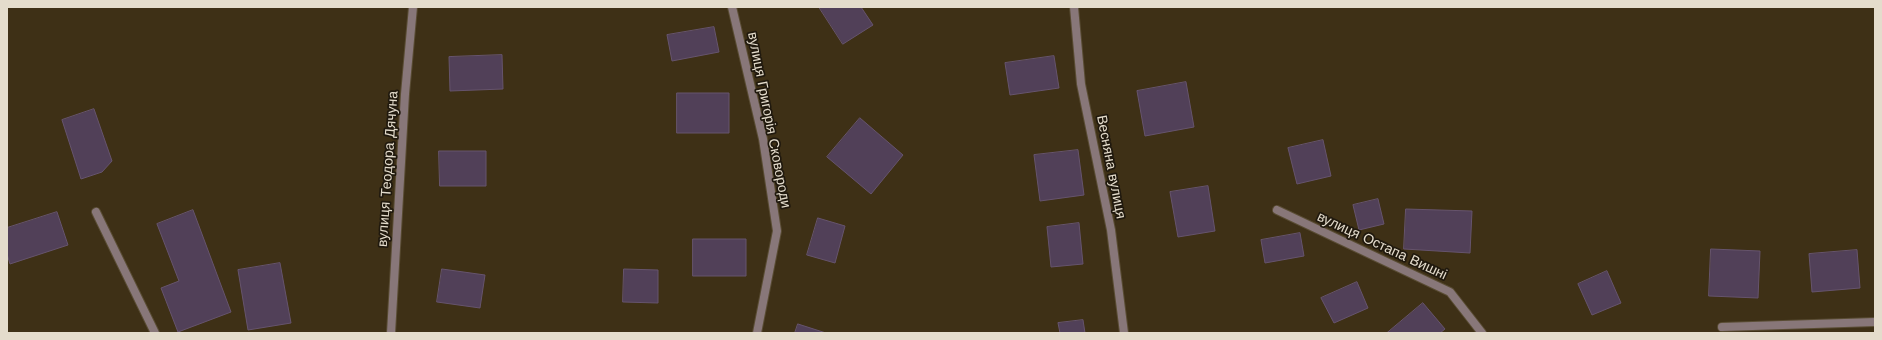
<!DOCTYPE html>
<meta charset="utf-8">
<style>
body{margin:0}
#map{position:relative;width:1882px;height:340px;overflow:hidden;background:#3e3016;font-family:"Work Sans",sans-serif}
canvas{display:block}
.frame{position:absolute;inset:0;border:8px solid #e4dccc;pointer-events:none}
</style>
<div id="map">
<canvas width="1882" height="340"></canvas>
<div class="frame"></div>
</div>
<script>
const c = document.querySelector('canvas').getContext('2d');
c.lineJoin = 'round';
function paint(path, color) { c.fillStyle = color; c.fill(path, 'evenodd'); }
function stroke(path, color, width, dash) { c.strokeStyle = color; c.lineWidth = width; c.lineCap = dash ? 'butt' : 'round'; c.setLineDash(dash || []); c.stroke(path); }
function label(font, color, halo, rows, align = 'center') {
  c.font = font + ' "Work Sans",sans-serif'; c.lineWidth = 3.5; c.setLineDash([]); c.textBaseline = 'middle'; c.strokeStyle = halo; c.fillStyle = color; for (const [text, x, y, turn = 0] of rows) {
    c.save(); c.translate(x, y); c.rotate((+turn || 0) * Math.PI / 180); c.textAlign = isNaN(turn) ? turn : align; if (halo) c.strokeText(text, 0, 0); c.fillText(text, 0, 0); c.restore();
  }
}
const building = new Path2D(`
 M819,7h42l12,18 -30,19z
 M714,27l5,25 -47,9 -5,-26z
 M502,55l1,34 -53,2 -1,-34z
 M1054,56l5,32 -49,7 -5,-32z
 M1186,82l8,45 -49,9 -8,-45z
 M677,93h52v40h-52z
 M94,109l18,52 -10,11 -21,7 -19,-59z
 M860,118l43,37 -32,39 -44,-37z
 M1323,140l8,36 -34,8 -9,-36z
 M1078,150l6,45 -44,6 -6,-46z
 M439,151h47v35h-46z
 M1208,186l7,45 -37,6 -8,-45z
 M1378,199l6,25 -25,6 -6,-25z
 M1406,209l66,2 -2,42 -66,-4z
 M193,210l38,102 -53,20 -17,-44 18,-7 -22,-57z
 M57,212l11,33 -58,19 -3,-10v-26z
 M818,218l27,8 -10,37 -28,-8z
 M1079,223l4,41 -32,3 -4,-40z
 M1300,233l4,23 -39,7 -4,-23z
 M693,239h53v37h-53z
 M1711,249l49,2 -2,47 -49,-2z
 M1857,250l3,38 -48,4 -3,-38z
 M280,263l11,60 -43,7 -10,-60z
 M442,269l43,6 -5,33 -43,-6z
 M624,269l34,1v33l-35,-1z
 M1607,271l14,32 -29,12 -14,-31z
 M1357,282l11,26 -34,15 -13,-25z
 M1423,303l22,26 -5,4h-53z
 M1083,320l2,13h-25l-2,-10z
 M798,324l28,9h-31z`);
paint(building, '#514058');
stroke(building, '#66546d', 1);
const service = new Path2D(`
 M96,212l59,121`);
const minor = new Path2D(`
 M732,7l31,132 14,92 -20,102
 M1074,7l7,77 30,146 13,103
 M1277,210l173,82 32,41
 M1722,327l153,-5
 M391,333l14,-239 8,-87`);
stroke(service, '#594c33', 10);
stroke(minor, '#594c33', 10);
stroke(service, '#887779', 8);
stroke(minor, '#887779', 8);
label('14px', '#e4dccc', '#20190e', [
 ["вулиця Григорія Сковороди",769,120,79],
 ["Весняна вулиця",1111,167,79],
 ["вулиця Теодора Дячуна",388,169,-86],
 ["вулиця Остапа Вишні",1382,246,25]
]);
</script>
